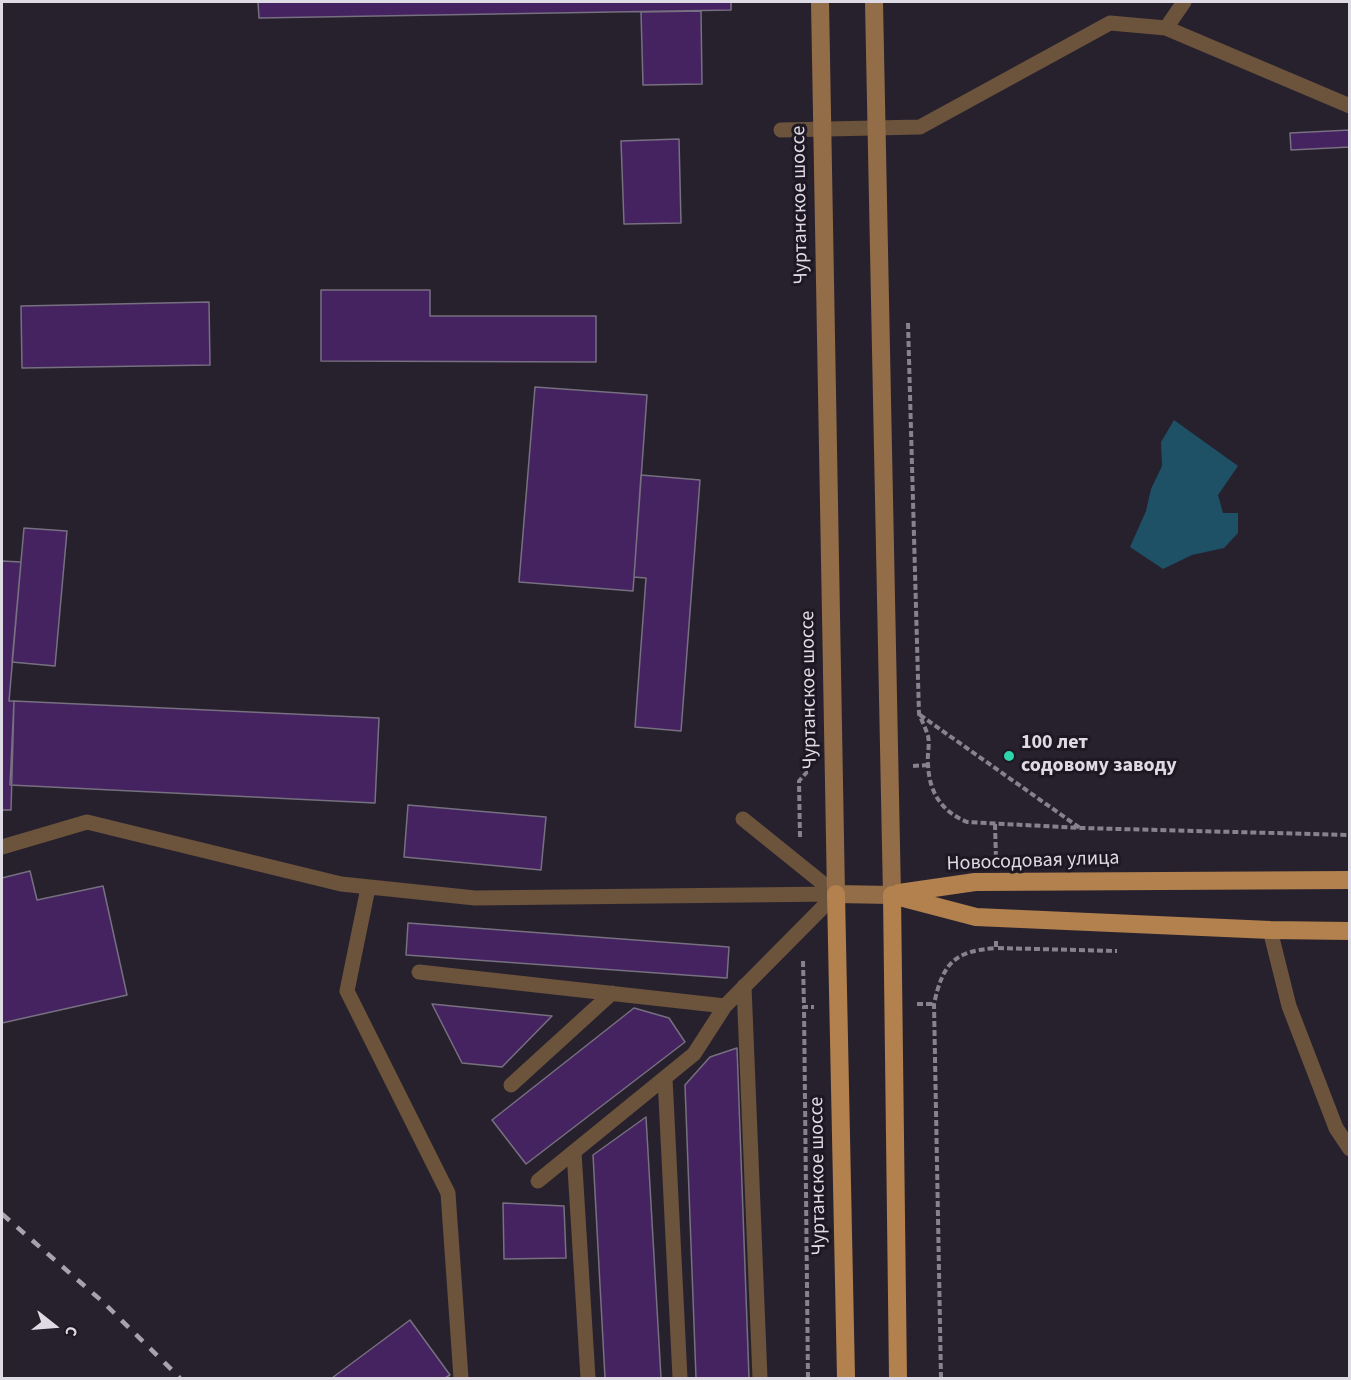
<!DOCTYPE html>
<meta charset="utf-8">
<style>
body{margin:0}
#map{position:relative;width:1351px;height:1380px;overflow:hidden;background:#27212e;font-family:"Source Sans 3",sans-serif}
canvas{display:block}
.frame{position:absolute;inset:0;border:3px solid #dfdbe4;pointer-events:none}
.north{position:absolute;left:24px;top:1296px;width:60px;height:60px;-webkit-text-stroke:4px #1e1824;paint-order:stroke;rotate:107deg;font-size:16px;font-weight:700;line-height:24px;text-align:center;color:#dfdbe4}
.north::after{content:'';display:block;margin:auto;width:21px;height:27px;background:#dfdbe4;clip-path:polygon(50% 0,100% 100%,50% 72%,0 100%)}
</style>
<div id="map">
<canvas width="1351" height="1380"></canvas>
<div class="frame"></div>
<div class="north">С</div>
</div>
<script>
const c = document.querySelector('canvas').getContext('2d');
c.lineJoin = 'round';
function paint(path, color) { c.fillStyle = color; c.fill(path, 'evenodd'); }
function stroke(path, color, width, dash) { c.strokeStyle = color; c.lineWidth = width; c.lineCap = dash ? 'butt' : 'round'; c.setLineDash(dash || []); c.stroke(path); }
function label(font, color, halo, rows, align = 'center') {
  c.font = font + ' "Source Sans 3",sans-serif'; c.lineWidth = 6; c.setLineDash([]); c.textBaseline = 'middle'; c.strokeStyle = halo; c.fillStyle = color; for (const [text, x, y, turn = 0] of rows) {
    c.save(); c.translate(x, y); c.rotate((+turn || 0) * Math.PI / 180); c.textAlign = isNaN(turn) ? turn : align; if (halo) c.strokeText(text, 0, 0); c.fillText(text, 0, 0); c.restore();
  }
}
paint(new Path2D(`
 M1174,420l64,46 -20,29 5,18h15v20l-14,15 -32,7 -29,14 -33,-22 16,-36 5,-22 11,-23 -1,-24z`), '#1e5066');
const building = new Path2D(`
 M258,2h473v8l-472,8z
 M701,11l1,73 -59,1 -2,-73z
 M1350,130v17l-59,3 -1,-17z
 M679,139l2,84 -57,1 -3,-83z
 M321,290h109v26h166v46l-275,-1z
 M209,302l1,63 -188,3 -1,-62z
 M535,387l112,8 -14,196 -114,-9z
 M641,475l59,5 -19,251 -46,-4 11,-149 -12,-1z
 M24,528l43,3 -12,135 -43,-4z
 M2,561l19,1 -12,139h5l-3,109h-9z
 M14,701l365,17 -4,85 -365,-18z
 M408,805l138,12 -5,53 -137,-13z
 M30,871l7,29 66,-14 24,109 -125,28v-145z
 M408,923l321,24 -2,31 -321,-23z
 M432,1004l120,12 -50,51 -40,-4z
 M634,1008l35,10 16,24 -159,122 -34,-44z
 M737,1048l12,330h-53l-11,-293 25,-28z
 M646,1117l15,261h-56l-12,-223z
 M503,1203l61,3 2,52 -62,1z
 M410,1320l40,55 -5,3h-113z`);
paint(building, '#442360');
stroke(building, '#777080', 1.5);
stroke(new Path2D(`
 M908,323l11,391c3,7 7,15 9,22 2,9 -1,19 0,28 1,28 13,47 39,58l114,6 269,7
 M920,715l160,113
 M913,766l15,-1
 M995,824l1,35
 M800,837l-1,-56 8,-9h3
 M996,941v7l121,3
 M803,961l1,46
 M917,1004h17
 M808,1378l-4,-371h10
 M941,1378l-7,-374c9,-41 20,-53 62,-56`), '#87828d', 4, [6, 3]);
stroke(new Path2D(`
 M1166,28l184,78
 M781,130l139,-3 190,-104 56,5 18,-26
 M743,819l93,75
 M2,847l85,-25 254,62 134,14 361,-4
 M368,888l-21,103 101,202 13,185
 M1270,930l19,76 47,122 14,21
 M419,972l306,34 111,-112
 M744,986l16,392
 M665,1078l15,300
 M511,1085l101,-92
 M574,1152l14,226
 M538,1181l156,-127 31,-48`), '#6b533c', 15);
stroke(new Path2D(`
 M820,2l16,892 56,1 -18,-893`), '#936d47', 18);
stroke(new Path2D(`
 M899,893l76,-11 375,-2
 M836,894l10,484
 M892,895l6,483
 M892,895l84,22 294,13 80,1`), '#b2814e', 18);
stroke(new Path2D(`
 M2,1214l101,88 77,76`), '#a7a2ad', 4.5, [10, 10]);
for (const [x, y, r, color] of [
 [1009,756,6,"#2cd5ab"]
]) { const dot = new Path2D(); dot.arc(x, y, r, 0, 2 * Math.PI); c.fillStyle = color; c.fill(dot); stroke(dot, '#1e1824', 2); }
label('20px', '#dfdbe4', '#1e1824', [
 ["Чуртанское шоссе",801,205,-91],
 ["Чуртанское шоссе",810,690,-91],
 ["Новосодовая улица",1033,862,-2],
 ["Чуртанское шоссе",819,1176,-91]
]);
label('bold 20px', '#dfdbe4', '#1e1824', [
 ["100 лет",1021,744],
 ["содовому заводу",1021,767]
], 'left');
</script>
